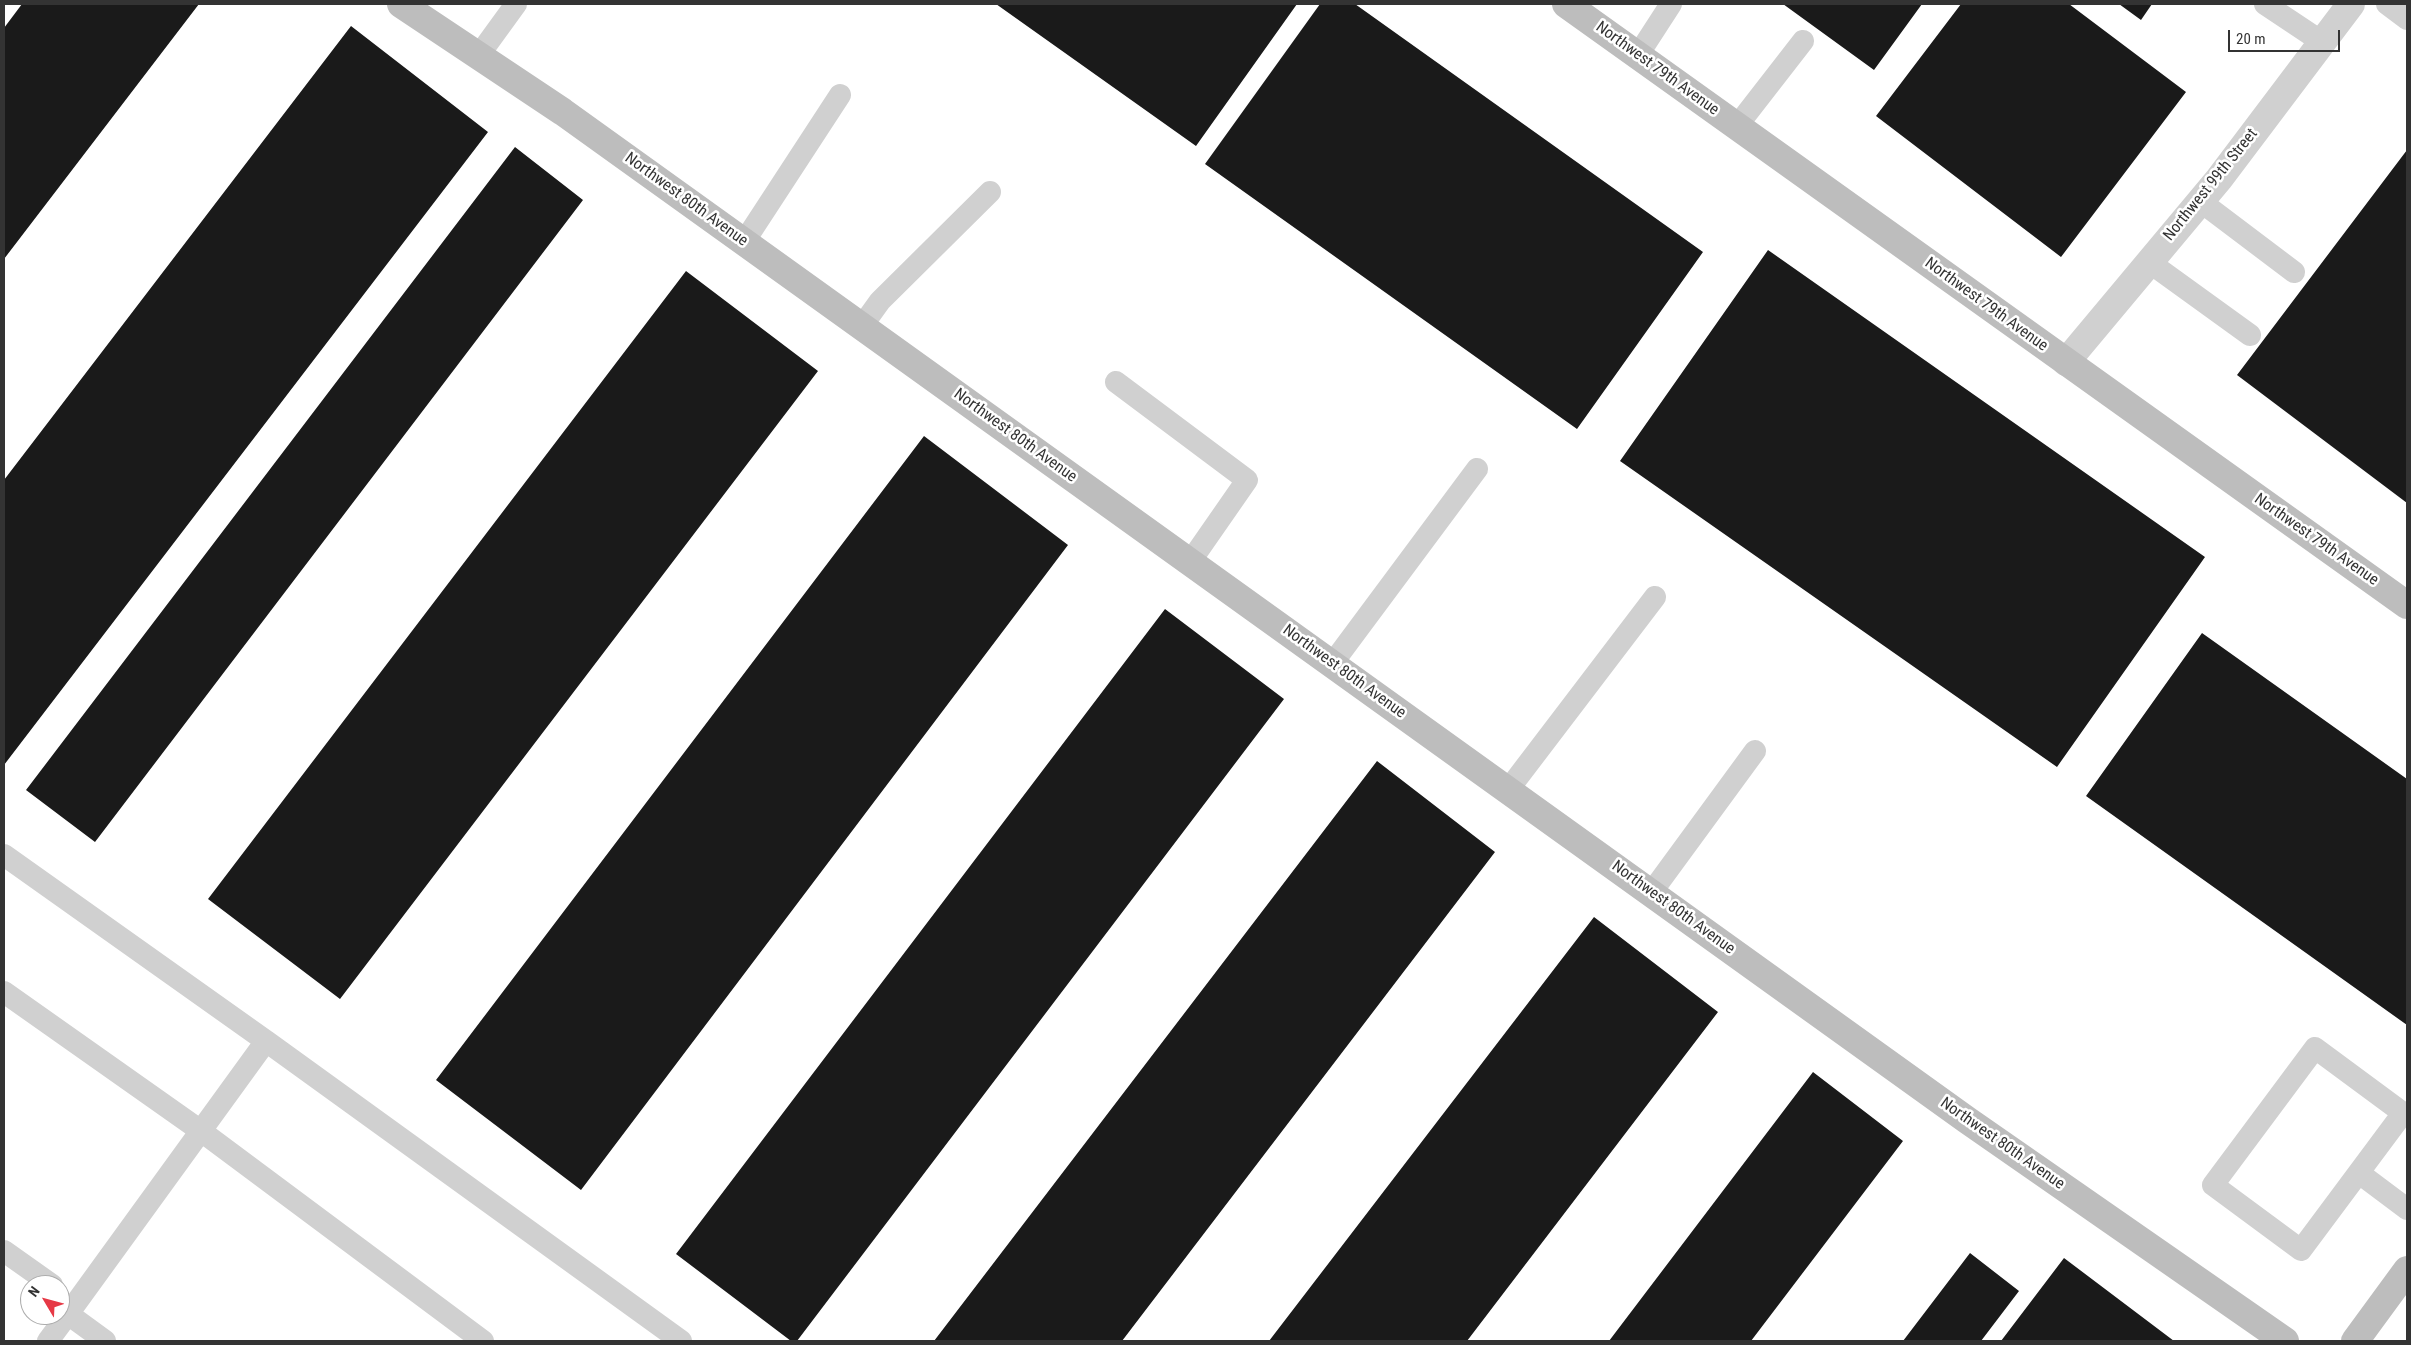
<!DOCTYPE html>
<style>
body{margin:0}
#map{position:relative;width:2411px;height:1345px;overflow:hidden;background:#fff;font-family:"Roboto Condensed",sans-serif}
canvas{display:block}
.frame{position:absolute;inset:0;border:5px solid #333;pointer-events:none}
.north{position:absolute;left:20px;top:1275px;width:50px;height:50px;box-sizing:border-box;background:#fff;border:1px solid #adadad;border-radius:50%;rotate:307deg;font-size:14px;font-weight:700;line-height:20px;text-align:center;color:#333}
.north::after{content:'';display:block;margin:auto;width:18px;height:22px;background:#e63946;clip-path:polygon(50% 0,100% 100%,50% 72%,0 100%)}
.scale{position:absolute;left:2228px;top:30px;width:112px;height:22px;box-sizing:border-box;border:2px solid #333;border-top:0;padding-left:6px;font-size:15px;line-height:18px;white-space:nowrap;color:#333;-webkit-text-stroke:4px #fff;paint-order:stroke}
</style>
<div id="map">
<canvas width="2411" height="1345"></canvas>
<div class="frame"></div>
<div class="north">N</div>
<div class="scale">20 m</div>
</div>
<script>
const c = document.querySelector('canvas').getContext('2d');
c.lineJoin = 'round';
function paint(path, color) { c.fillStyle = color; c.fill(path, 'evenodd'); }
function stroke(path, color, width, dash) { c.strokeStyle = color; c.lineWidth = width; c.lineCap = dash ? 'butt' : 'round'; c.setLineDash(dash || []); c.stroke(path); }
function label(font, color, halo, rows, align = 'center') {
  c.font = font + ' "Roboto Condensed",sans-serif'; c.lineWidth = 5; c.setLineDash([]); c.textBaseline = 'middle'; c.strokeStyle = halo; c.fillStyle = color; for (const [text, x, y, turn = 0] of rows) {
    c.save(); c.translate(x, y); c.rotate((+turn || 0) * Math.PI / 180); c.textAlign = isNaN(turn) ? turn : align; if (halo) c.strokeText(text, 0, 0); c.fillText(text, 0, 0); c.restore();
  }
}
paint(new Path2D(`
 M22,4h177l-195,255v-231z
 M996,4h301l-101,142z
 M1320,4h35l348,248 -126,177 -372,-265z
 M1783,4h139l-48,66z
 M1961,4h108l117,88 -125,165 -185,-141z
 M2119,4h33l-11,16z
 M351,26l137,106 -484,633v-285z
 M515,147l68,53 -488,642 -69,-52z
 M2407,150v353l-170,-128z
 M1768,250l437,307 -148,210 -437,-306z
 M686,271l132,100 -478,628 -132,-100z
 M924,436l144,109 -487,645 -145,-110z
 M1165,609l119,90 -487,642h-6l-115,-87z
 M2202,633l205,146v246l-321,-229z
 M1377,761l118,91 -373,489h-188z
 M1594,917l124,95 -251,329h-198z
 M1813,1072l90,69 -152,200h-142z
 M1970,1253l49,38 -38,50h-78z
 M2064,1258l110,83h-173z`), '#1a1a1a');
stroke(new Path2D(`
 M2265,4l57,38
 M2387,4l20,15
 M479,55l37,-51
 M1638,55l33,-51
 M1737,126l66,-85
 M2200,201l94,71
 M744,242l96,-147
 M2149,262l101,73
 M862,326l18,-25 110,-109
 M1116,382l131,98 -57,82
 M1332,664l145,-195
 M1508,790l147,-193
 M4,855l262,186
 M1651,893l104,-142
 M4,992l197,139 282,210
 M2315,1048l88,65 -102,137 -88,-65z
 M2359,1173l48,36
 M4,1251l48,34
 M68,1314l198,-273 415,300
 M48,1341l20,-27 37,27`), '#d0d0d0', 22);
stroke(new Path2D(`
 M2066,362l153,-183 132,-175`), '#d0d0d0', 28);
stroke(new Path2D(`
 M401,4l162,108 1404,1008 318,221
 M1566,4l841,601
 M2355,1341l52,-71`), '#bdbdbd', 28);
label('16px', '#333', '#fff', [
 ["Northwest 79th Avenue",1657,69,36],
 ["Northwest 99th Street",2211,185,-51],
 ["Northwest 80th Avenue",686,200,36],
 ["Northwest 79th Avenue",1986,305,36],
 ["Northwest 80th Avenue",1015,436,36],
 ["Northwest 79th Avenue",2316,540,35],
 ["Northwest 80th Avenue",1344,672,36],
 ["Northwest 80th Avenue",1673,908,36],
 ["Northwest 80th Avenue",2002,1144,35]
]);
</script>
